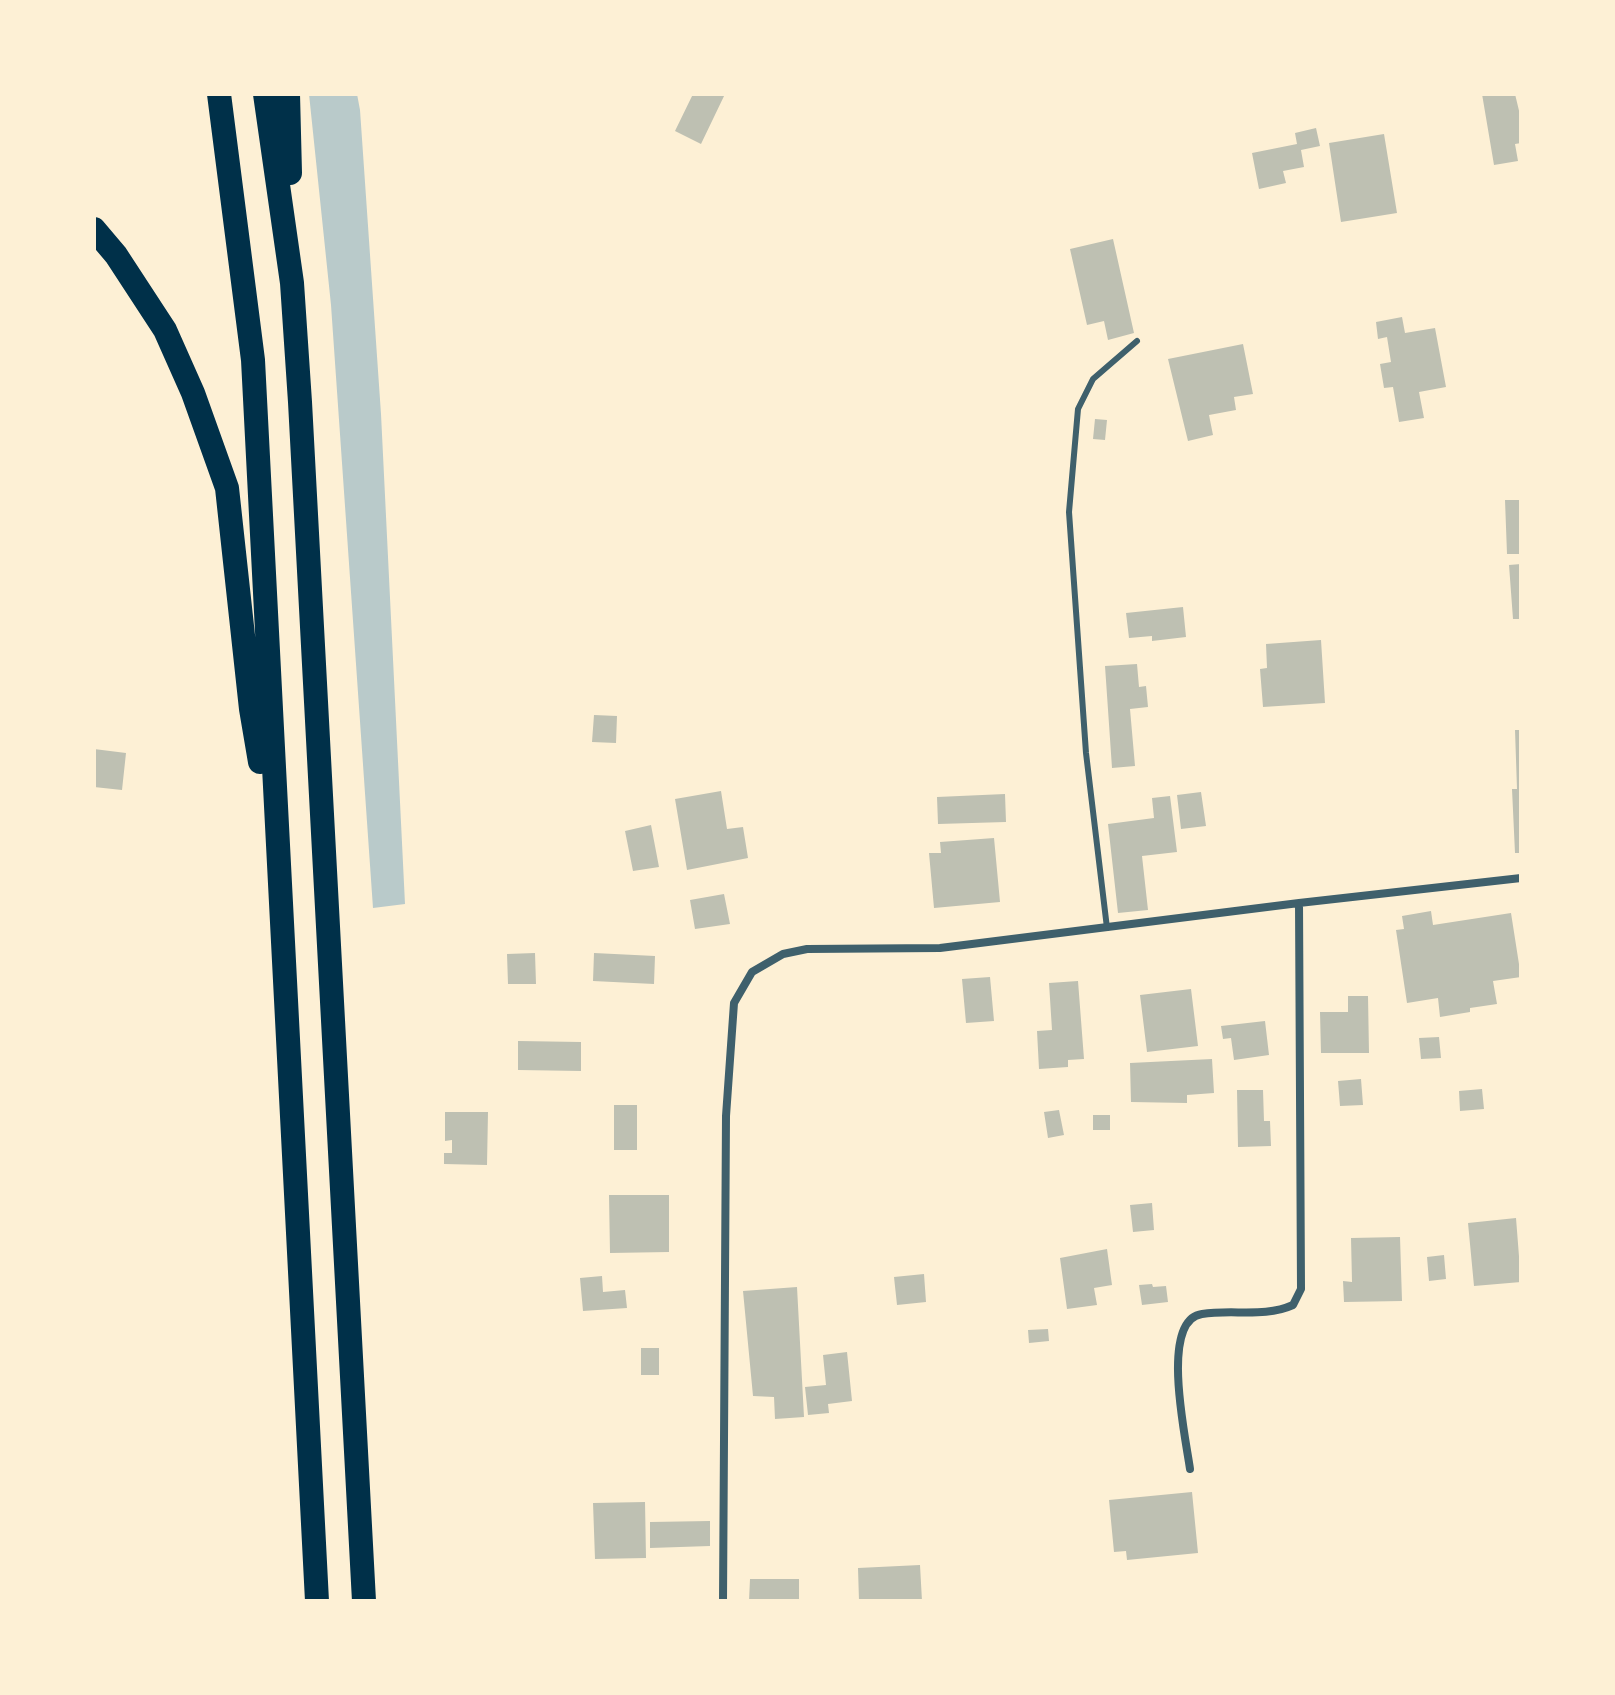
<!DOCTYPE html>
<style>
body{margin:0}
#map{position:relative;width:1615px;height:1695px;overflow:hidden;background:#fdf0d5;font-family:Arial,sans-serif}
canvas{display:block}
.frame{position:absolute;inset:0;border:96px solid #fdf0d5;pointer-events:none}
</style>
<div id="map">
<canvas width="1615" height="1695"></canvas>
<div class="frame"></div>
</div>
<script>
const c = document.querySelector('canvas').getContext('2d');
c.lineJoin = 'round';
function paint(path, color) { c.fillStyle = color; c.fill(path, 'evenodd'); }
function stroke(path, color, width, dash) { c.strokeStyle = color; c.lineWidth = width; c.lineCap = dash ? 'butt' : 'round'; c.setLineDash(dash || []); c.stroke(path); }
paint(new Path2D(`
 M309,94h48l3,16 21,304 24,490 -32,4 -42,-603z`), '#b9caca');
paint(new Path2D(`
 M693,94h32l-24,50 -26,-13z
 M1482,94h33l6,25v24l-6,1 3,17 -24,4z
 M1316,128l4,18 -19,4 3,17 -21,4 3,12 -27,6 -7,-36 45,-9 -2,-11z
 M1384,134l13,79 -56,9 -12,-79z
 M1113,239l21,94 -26,7 -4,-19 -17,4 -17,-76z
 M1402,317l3,16 30,-5 11,59 -27,5 5,26 -25,4 -6,-35 -9,1 -4,-24 11,-2 -4,-25 -9,2 -2,-17z
 M1243,344l10,50 -19,3 2,13 -27,5 4,20 -25,6 -20,-82z
 M1095,419l12,1 -2,20 -12,-1z
 M1505,500h16v54h-14z
 M1521,564v55h-8l-4,-54z
 M1183,607l3,30 -34,4v-5l-23,2 -3,-25z
 M1321,640l4,63 -62,4 -3,-38 7,-1 -1,-24z
 M1137,664l2,23 7,-1 2,21 -18,2 5,57 -23,2 -7,-102z
 M594,715l23,1 -1,27 -24,-1z
 M1515,730h6v123h-6l-3,-64h5z
 M94,749l32,4 -4,37 -28,-3z
 M721,791l6,38 16,-2 5,31 -61,12 -12,-71z
 M1201,792l5,34 -25,3 -4,-34z
 M1005,794l1,28 -68,2 -1,-27z
 M1170,796l7,56 -35,4 6,54 -30,3 -10,-89 46,-6 -2,-20z
 M651,825l8,42 -26,4 -8,-40z
 M994,838l6,64 -66,6 -5,-55h12l-1,-11z
 M724,894l6,30 -35,5 -5,-29z
 M1431,911l2,14 78,-12 10,64 -28,4 4,23 -27,4v4l-30,5 -2,-19 -31,5 -11,-73 8,-1 -2,-13z
 M535,953l1,31h-28l-1,-30z
 M594,953l61,3 -1,28 -61,-3z
 M990,977l4,44 -28,2 -4,-44z
 M1078,981l6,78 -16,1v7l-29,2 -2,-38 15,-1 -3,-47z
 M1191,989l7,57 -51,6 -7,-57z
 M1348,996h20l1,57h-48l-1,-41h28z
 M1265,1021l4,34 -35,5 -3,-22 -8,1 -2,-13z
 M1439,1037l2,21 -20,1 -2,-21z
 M518,1041l63,1v29l-63,-1z
 M1212,1059l2,34 -27,2v8l-56,-1 -1,-39z
 M1361,1079l2,26 -23,1 -2,-25z
 M1482,1089l2,20 -24,2 -1,-20z
 M1237,1090h26l1,31h6l1,25 -33,1z
 M614,1105h23v45h-23z
 M1059,1110l5,25 -16,3 -4,-26z
 M445,1112h43l-1,53 -43,-1v-11h8v-13l-7,1z
 M1093,1115h17v15h-17z
 M609,1195h60v57l-59,1z
 M1152,1203l2,27 -21,2 -3,-27z
 M1516,1218l5,64 -47,4 -6,-63z
 M1400,1237l2,64 -58,1 -1,-21 9,1 -1,-44z
 M1107,1249l5,36 -18,3 3,17 -30,4 -7,-51z
 M1444,1255l2,24 -17,2 -2,-24z
 M924,1274l2,28 -29,3 -3,-28z
 M602,1276l1,16 22,-2 2,18 -44,3 -3,-33z
 M1152,1284l1,3 13,-1 2,16 -26,3 -3,-20z
 M797,1287l7,130 -29,2 -1,-22 -21,-1 -10,-105z
 M1048,1329l1,12 -20,2 -1,-13z
 M641,1348h18v27h-18z
 M847,1352l5,49 -24,3 1,9 -21,2 -3,-28 21,-2 -3,-30z
 M1192,1492l6,61 -71,7 -1,-9 -12,1 -5,-52z
 M645,1502l1,56 -51,1 -2,-56z
 M710,1521v25l-60,2v-26z
 M920,1565l2,36h-63l-1,-33z
 M750,1579h49v22h-50z`), '#bec0b2');
stroke(new Path2D(`
 M1107,928l-21,-175 -17,-241 9,-103 15,-30 44,-38`), '#3f606c', 6);
stroke(new Path2D(`
 M1190,1469c-4,-30 -31,-149 12,-155 31,-5 62,4 91,-9l8,-16 -2,-386
 M723,1601l3,-485 8,-113 18,-31 31,-18 24,-5 133,-1 359,-45 222,-25`), '#3f606c', 8);
stroke(new Path2D(`
 M219,94l34,266 64,1241
 M265,94l27,189 8,119 64,1199
 M288,94l2,79
 M94,229l22,26 49,75 28,63 34,95 24,221 9,53`), '#003049', 24);
</script>
